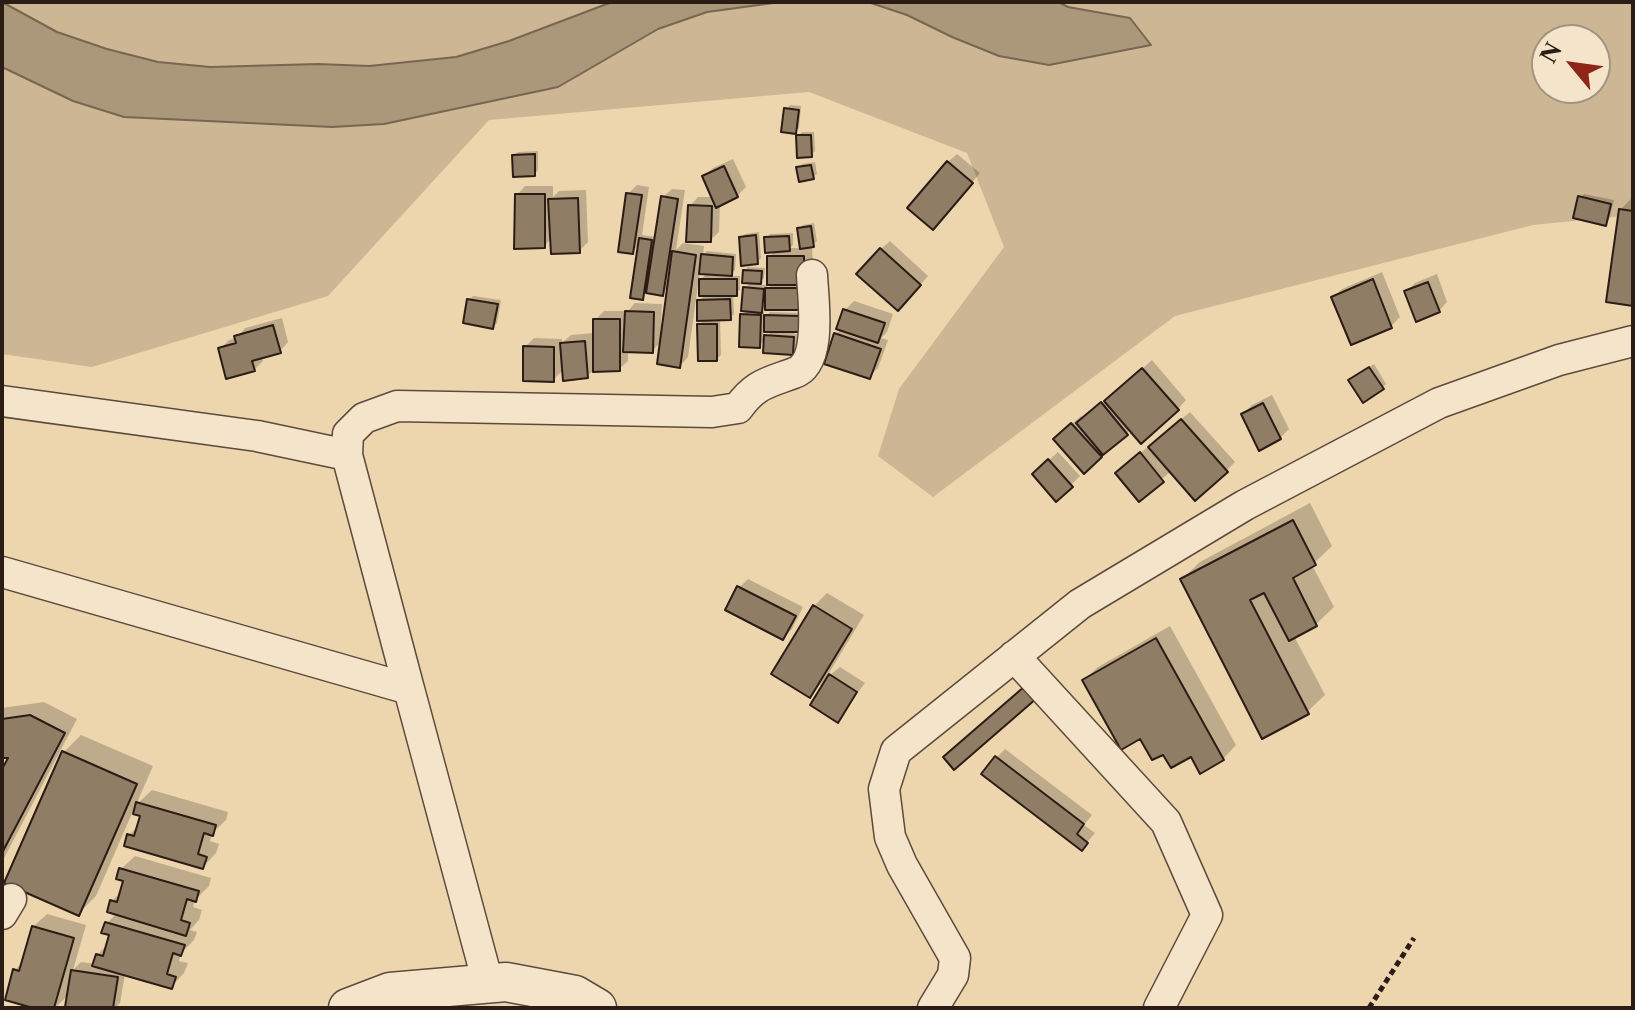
<!DOCTYPE html>
<style>
body{margin:0}
#map{position:relative;width:1635px;height:1010px;overflow:hidden;background:#edd6ae;font-family:"Libre Caslon Text",serif}
canvas{display:block}
.frame{position:absolute;inset:0;border:4px solid #2b1c16;pointer-events:none}
.north{position:absolute;left:1531px;top:24px;width:80px;height:80px;box-sizing:border-box;background:#f3e4ca;border:2px solid #a39482;border-radius:50%;rotate:299deg;font-size:22px;font-weight:700;line-height:32px;text-align:center;color:#2b1c16}
.north::after{content:'';display:block;margin:auto;width:28px;height:36px;background:#8f2418;clip-path:polygon(50% 0,100% 100%,50% 72%,0 100%)}
</style>
<div id="map">
<canvas width="1635" height="1010"></canvas>
<div class="frame"></div>
<div class="north">N</div>
</div>
<script>
const c = document.querySelector('canvas').getContext('2d');
c.lineJoin = 'round';
function paint(path, color) { c.fillStyle = color; c.fill(path, 'evenodd'); }
function stroke(path, color, width, dash) { c.strokeStyle = color; c.lineWidth = width; c.lineCap = dash ? 'butt' : 'round'; c.setLineDash(dash || []); c.stroke(path); }
paint(new Path2D(`
 M2,2h1631v213l-100,10 -358,91 -242,181 -55,-41 21,-67 105,-142 -37,-94 -158,-61 -320,28 -161,176 -236,71 -90,-13zM1547,40h48v48h-48z`), '#ccb694');
const water = new Path2D(`
 M2,2l55,30 50,17 51,13 52,5 108,-3 51,2 87,-9 53,-16 103,-39h169l-74,10 -49,17 -100,58 -174,37 -52,3 -208,-10 -51,-16 -71,-34z
 M868,2h190l10,5 62,11 21,27 -102,20 -50,-9 -47,-19 -45,-22z`);
paint(water, '#ab977a');
stroke(water, '#786652', 2);
paint(new Path2D(`
 M790,105l11,1 -2,22 -4,4 -9,-23z
 M802,132h12l1,19 -4,4 -13,-19z
 M538,151v19l-3,4 -21,-19 4,-3z
 M957,154l23,19 -39,46 7,-57z
 M733,159l13,28 -9,9 -17,8 -1,28 -9,8 -20,-34 8,-9h15l-9,-20 9,-9z
 M815,162l2,12 -4,3 -15,-9 4,-4z
 M637,185l12,2 -7,48 15,2 6,-40 9,-8 13,1 -9,60 7,-7 21,3 -1,9 4,-4 29,3 -1,16 -6,6h11v14l-7,4 1,20 -4,4 -10,1 1,36 -4,4 -18,-34 6,-6 -6,-18 7,-7 -8,-9 -10,72 -8,9 -18,-25 -10,10 -24,-1v11l-9,8 -25,1 -7,6 -23,-7 -11,11 -28,-33 9,-9 28,1v4l9,-8 24,-2v-13l9,-9h24l7,-8 27,1 -1,20h3l6,-38 -8,7 -16,-2 -4,7 -2,-54 -8,8 -4,-58zM700,272h8l-9,9z
 M525,186h28v11l6,-6 27,-1 2,52 -9,9 -27,-13 -8,8 -27,-51z
 M1584,194l30,6 -5,20 -4,4 -25,-26z
 M1633,197v107l-13,-94z
 M814,223l3,18 -8,7h3l2,32 -47,24 -7,8h4v7l6,-7 32,1v13l-8,8h3v15l-4,4 -27,-15 -7,8 -17,-31 6,-6 -3,-21 7,-7 -7,-10 3,-4 17,1 -1,10 -6,7h9l-1,5 8,-7 -5,-26 7,-7 -10,-12 4,-4 23,-1v12l-3,3h12l-3,-19 4,-4zM763,330h10l-10,10z
 M759,232l2,26 -4,4 -16,-25 4,-3z
 M890,241l38,35 -21,24 -26,-51z
 M1382,272l18,45 -9,9 -58,-28 9,-9z
 M1437,274l10,28 -8,9 -33,-19 9,-9z
 M473,296l28,4 -4,23 -4,4 -24,-27z
 M854,301l39,13 -6,18 -6,6 7,2 -10,28 -9,9 -33,-43 5,-5 4,-19z
 M282,318l6,24 -8,9 -19,5 2,5 -9,9 -34,-21 9,-9 8,-2 8,-10z
 M1152,360l34,40 -8,9 -47,20 -47,42 -20,-40 17,-15 2,2 29,-22z
 M1374,364l12,20 -4,4 -27,-12z
 M1272,395l17,34 -9,9 -37,-24 9,-9z
 M1190,412l45,50 -9,9h-55l-32,28 -13,-34z
 M1058,452l22,24 -23,23 -23,-25z
 M1310,503l22,43 -20,19 22,42 -18,17 -22,12 31,59 -18,17 -125,-133 18,-17z
 M748,579l55,28 -11,22 -9,9 -44,-50z
 M827,593l37,22 -38,63 14,-11 25,16 -28,38 -11,-42 -16,16 4,-89z
 M1170,626l66,119 -13,14 -60,-7 -22,-15 -57,-57 14,-13z
 M44,702l33,17 -75,143v-89l9,-18 -9,1v-48z
 M81,735l72,31 -17,39 16,-15 76,22 -2,8 -14,13 -2,8 9,3 -3,9 -13,14 -74,-32 11,-11 3,-10 -10,-3 -37,85 -17,17 -16,-160z
 M1005,749l87,66 -8,10 11,8 -13,15 -86,-90z
 M135,856l76,22 -2,8 -14,14 -2,7 9,3 -3,10 -9,10 7,2 -3,8 -13,13 -2,8 9,2 -4,10 -13,14 -46,-13 -5,29 -5,5 -47,-3 1,-11 -14,14h-15l-25,-38 8,-8 10,-35 14,-13 39,11 -13,45 8,-8 14,2 2,-9 11,-11 3,-10 -4,-11 10,-10 -5,-12 11,-11 3,-10 -5,-11z`), '#0003');
const building = new Path2D(`
 M784,108l15,2 -3,24 -15,-2z
 M796,135h15l1,22 -15,1z
 M535,154v22l-22,1 -1,-22z
 M947,161l26,22 -40,47 -26,-22z
 M811,165l3,14 -15,3 -3,-15z
 M724,166l14,31 -22,11 -14,-32z
 M626,193l16,2 -9,59 -15,-2z
 M515,194h30v54l-31,1z
 M661,196l17,3 -15,97 -17,-3z
 M1578,196l33,8 -5,22 -33,-8z
 M578,198l2,55 -29,1 -3,-55z
 M688,205l24,1 -1,36h-25z
 M1619,209l14,2v95l-27,-4z
 M811,226l3,21 -14,2 -3,-21z
 M756,235l2,29 -17,2 -2,-29z
 M789,236l1,15 -25,2 -1,-16z
 M639,238l13,2 -9,60 -13,-2z
 M880,248l41,37 -23,26 -42,-37z
 M672,251l24,4 -16,113 -23,-4z
 M701,254l32,3 -1,19 -33,-2z
 M767,256h37v29h-37z
 M743,270l19,1 -1,13 -19,-1z
 M699,279h38v17h-38z
 M1373,279l19,49 -41,17 -20,-48z
 M1428,282l12,30 -24,10 -12,-31z
 M743,287l21,2 -2,24 -21,-2z
 M765,288h42l-1,22h-41z
 M467,299l31,5 -5,25 -30,-6z
 M730,299l1,21 -34,1v-21z
 M843,309l42,14 -7,20 -42,-14z
 M625,311l29,1 -1,41 -30,-1z
 M740,314l21,1 -1,33 -21,-1z
 M764,315l35,1v16h-35z
 M593,319h27v52l-27,1z
 M697,324h20v37h-19z
 M273,325l8,28 -29,8 3,10 -29,8 -8,-31 18,-5 -2,-7z
 M834,333l47,16 -11,30 -46,-15z
 M764,335l30,2 -1,18 -30,-2z
 M585,341l3,37 -25,3 -3,-38z
 M523,346l31,1v35l-31,-1z
 M1369,367l15,22 -21,14 -15,-23z
 M1142,368l37,42 -38,34 -37,-43z
 M1101,402l27,33 -25,20 -27,-32z
 M1263,403l18,36 -22,12 -18,-37z
 M1181,419l47,53 -33,29 -47,-54z
 M1071,423l31,34 -18,17 -31,-35z
 M1140,452l24,30 -25,20 -24,-29z
 M1048,459l25,28 -17,15 -24,-28z
 M1293,520l23,45 -23,13 24,48 -28,15 -25,-48 -14,7 59,114 -47,25 -82,-160z
 M737,586l59,30 -13,24 -58,-30z
 M813,605l39,24 -42,69 -39,-24z
 M1156,638l68,122 -24,14 -9,-17 -20,11 -8,-13 -11,5 -12,-21 -19,11 -39,-70z
 M829,674l28,18 -19,31 -28,-18z
 M1025,686l12,12 -83,72 -11,-13z
 M30,715l35,18 -63,120v-84l6,-11h-6v-39z
 M62,751l75,33 -58,132 -75,-33z
 M995,756l89,68 -7,10 11,9 -6,8 -101,-77z
 M136,802l80,23 -3,11 -9,-3 -6,21 9,3 -4,12 -79,-23 3,-12 7,2 6,-20 -7,-2z
 M119,868l80,23 -3,11 -9,-3 -6,21 9,3 -4,13 -79,-24 3,-12 7,2 6,-21 -7,-2z
 M105,922l80,23 -4,11 -8,-3 -6,21 9,3 -4,12 -80,-23 4,-12 7,2 6,-21 -8,-2z
 M32,926l42,12 -20,70h-21l-28,-8 8,-31 6,2z
 M71,970l47,7 -5,31 -48,-1z`);
paint(building, '#907d65');
stroke(building, '#2b1c16', 2);
const minor = new Path2D(`
 M2,401l255,35 90,19
 M2,572l407,117 79,294
 M1014,656l152,166 41,93 -48,93
 M409,689l-62,-234 1,-21 16,-16 33,-12 315,6 26,-4c17,-24 29,-25 56,-35 29,-10 19,-73 18,-98
 M2,914l9,-15
 M933,1008l20,-33 2,-17 -53,-93 -12,-28 -6,-48 12,-38 184,-147 165,-99 194,-102 120,-43 74,-19`);
const tertiary = new Path2D(`
 M348,1008l42,-16 116,-10 69,13 22,13`);
stroke(minor, '#5c4a3c', 33);
stroke(tertiary, '#5c4a3c', 41);
stroke(new Path2D(`
 M1369,1008l45,-70`), '#2b1c16', 5, [6, 4]);
stroke(minor, '#f3e4ca', 30);
stroke(tertiary, '#f3e4ca', 38);
</script>
